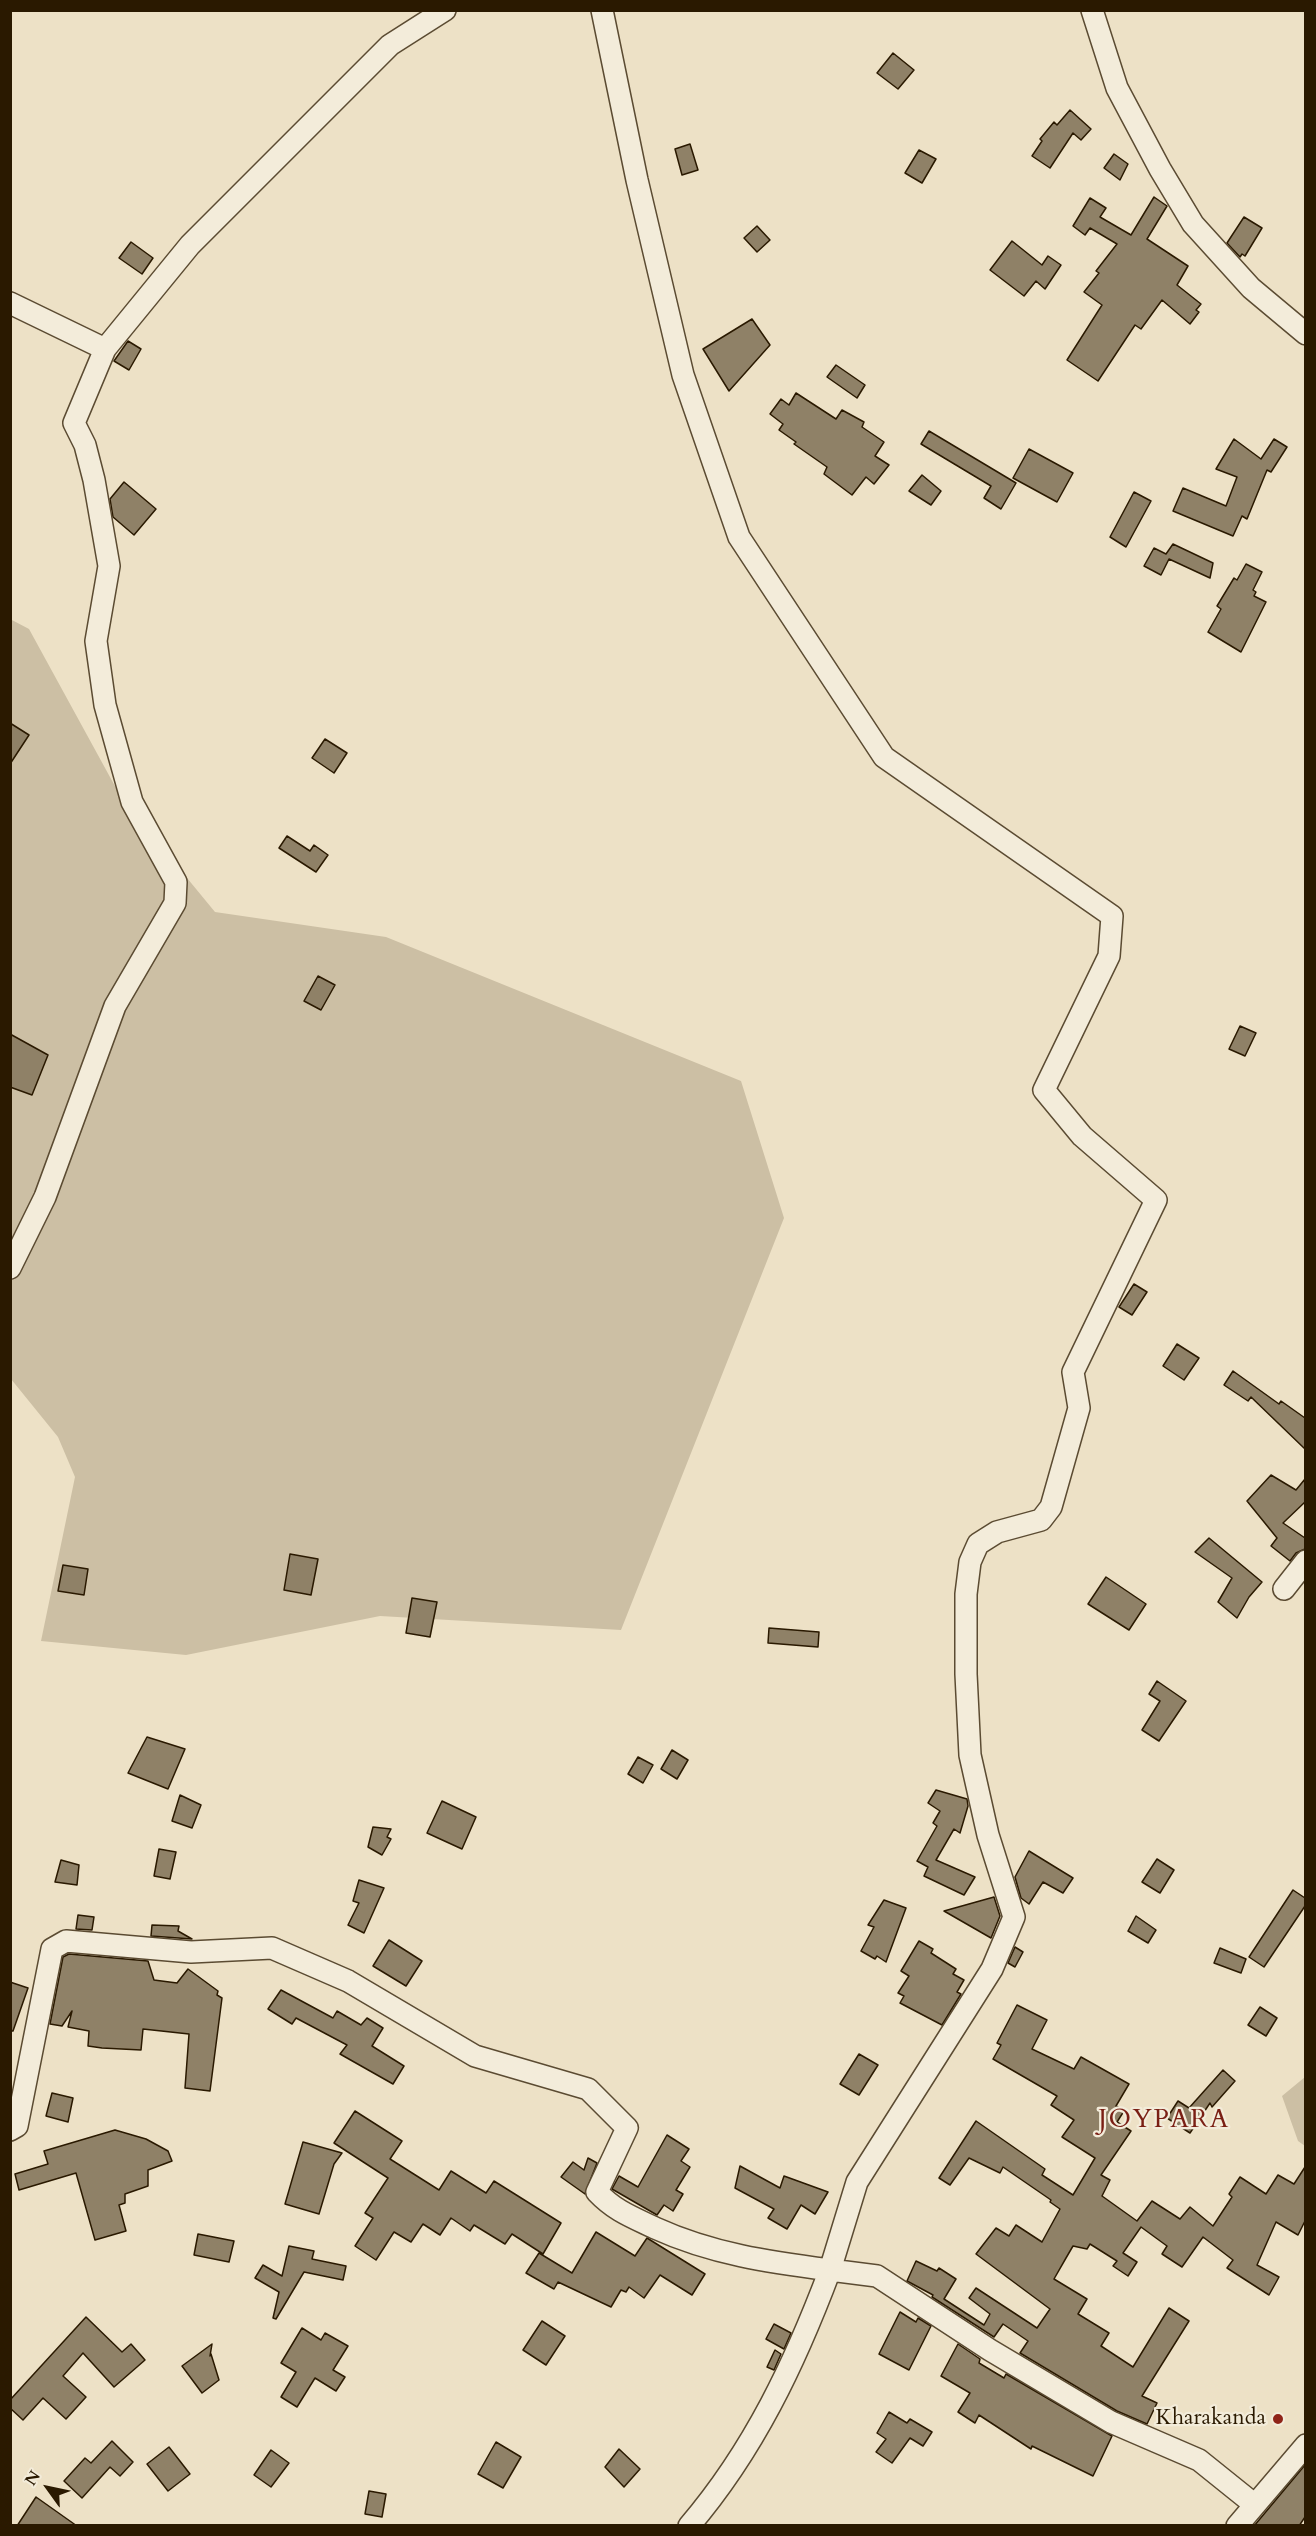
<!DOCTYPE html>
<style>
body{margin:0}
#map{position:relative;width:1316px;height:2536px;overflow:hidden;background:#ede1c6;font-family:Cardo,serif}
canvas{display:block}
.frame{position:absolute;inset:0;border:12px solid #2a1900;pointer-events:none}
.north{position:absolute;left:18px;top:2458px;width:60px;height:60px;-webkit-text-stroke:4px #f3ecda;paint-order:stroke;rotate:303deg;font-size:16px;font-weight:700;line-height:24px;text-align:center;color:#2a1900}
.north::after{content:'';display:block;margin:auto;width:21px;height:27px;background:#2a1900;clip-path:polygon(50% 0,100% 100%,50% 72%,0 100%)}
</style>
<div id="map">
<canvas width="1316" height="2536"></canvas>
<div class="frame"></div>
<div class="north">N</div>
</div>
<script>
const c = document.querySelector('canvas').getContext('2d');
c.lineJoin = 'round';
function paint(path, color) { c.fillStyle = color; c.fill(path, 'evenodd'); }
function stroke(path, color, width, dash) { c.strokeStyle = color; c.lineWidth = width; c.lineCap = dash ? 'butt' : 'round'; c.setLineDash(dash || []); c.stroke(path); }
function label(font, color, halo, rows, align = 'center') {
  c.font = font + ' Cardo,serif'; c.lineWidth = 4.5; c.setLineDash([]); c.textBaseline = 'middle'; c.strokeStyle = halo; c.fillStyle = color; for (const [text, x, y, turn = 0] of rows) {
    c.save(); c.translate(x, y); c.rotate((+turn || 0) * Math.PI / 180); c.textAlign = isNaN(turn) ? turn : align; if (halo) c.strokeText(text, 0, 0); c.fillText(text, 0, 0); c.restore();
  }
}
paint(new Path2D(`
 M10,619l19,10 93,170 93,113 171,25 355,144 43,137 -163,412 -241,-14 -194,39 -145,-14 34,-164 -17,-40 -47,-58z
 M1305,2077v69l-7,-5 -16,-45z`), '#ccbfa4');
const building = new Path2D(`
 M893,53l21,17 -16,19 -21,-16z
 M1070,110l21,19 -10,11 -8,-7 -23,35 -18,-12 10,-15 -2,-2 14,-17 3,3z
 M690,144l8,26 -16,5 -7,-26z
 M919,150l17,9 -14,24 -17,-10z
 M1114,154l14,10 -8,16 -16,-12z
 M1154,197l13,9 -20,33 41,27 -11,19 24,19 -5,6 3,2 -9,12 -28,-24 -21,29 -6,-4 -37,56 -31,-21 35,-55 -18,-13 15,-19 -3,-2 21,-27 -27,-16 -5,7 -12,-9 17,-28 16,10 -6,9 31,18z
 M1244,217l18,11 -17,28 -3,-2 -2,3 -13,-14z
 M757,226l13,14 -13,12 -13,-14z
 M1012,241l30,24 6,-9 13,9 -16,24 -9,-8 -12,15 -34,-26z
 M131,242l22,16 -11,16 -23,-16z
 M752,319l18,26 -41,46 -26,-42z
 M128,341l13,8 -12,21 -15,-9z
 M836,365l29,20 -8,13 -30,-21z
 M796,393l40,26 6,-9 22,12 -2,5 22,15 -9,14 14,9 -15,19 -8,-7 -14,18 -28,-21 3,-7 -33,-23 2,-2 -17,-12 4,-6 -13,-10 11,-15 8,6z
 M929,431l87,52 -15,26 -17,-11 7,-12 -70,-42z
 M1234,439l27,20 13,-20 13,8 -16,25 -4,-2 -20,49 -5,-3 -9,20 -60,-25 10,-23 43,18 11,-29 -21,-8z
 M1029,449l44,24 -16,29 -44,-24z
 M922,475l19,16 -10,14 -22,-14z
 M124,482l32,27 -22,26 -21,-18 -3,-18z
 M1134,492l17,9 -25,46 -16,-10z
 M1173,544l40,19 -3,15 -41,-19 -8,16 -17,-9 10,-18 12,6z
 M1246,564l16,8 -9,18 3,2 -2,4 12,6 -25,50 -33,-20 13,-23 -4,-3 17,-28 3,2z
 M10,723l19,12 -19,29z
 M325,739l22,14 -13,20 -22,-15z
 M287,836l23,15 4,-6 14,10 -12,17 -37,-24z
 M318,976l17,9 -14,25 -17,-9z
 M1240,1026l16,7 -11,23 -16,-7z
 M10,1034l38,21 -16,40 -22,-8z
 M1134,1284l13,8 -15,23 -13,-8z
 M1177,1344l22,14 -15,22 -21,-14z
 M1233,1371l46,33 2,-3 24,17v31l-54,-52 -3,4 -24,-16z
 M1271,1475l25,15 9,-11v23l-22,21 22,15v11l-9,4 -6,8 -19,-15 6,-8 -30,-37z
 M1209,1538l53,44 -13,15 -12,21 -19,-16 14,-24 -37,-26z
 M290,1554l28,5 -7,36 -27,-5z
 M63,1565l25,4 -4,26 -26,-4z
 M1106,1577l40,27 -17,26 -41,-26z
 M412,1598l25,4 -7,35 -24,-4z
 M769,1628l50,4 -1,15 -50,-4z
 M1157,1681l29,20 -27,40 -17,-11 18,-29 -11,-7z
 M147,1737l38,12 -17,40 -40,-16z
 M672,1750l16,10 -11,19 -16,-10z
 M638,1757l15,8 -10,18 -15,-9z
 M936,1790l31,9 1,7 -8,27 -6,-4 -18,31 39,17 -11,18 -40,-19 4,-9 -11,-6 20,-35 -4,-3 7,-12 -12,-8z
 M180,1795l21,10 -9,23 -20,-7z
 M442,1801l34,16 -14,32 -35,-16z
 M373,1827l18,2 -4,8 4,2 -9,16 -14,-8z
 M159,1849l17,3 -6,27 -16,-3z
 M1029,1851l44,27 -10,15 -20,-11 -14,22 -8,-6 -6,-21z
 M1157,1859l17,11 -14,23 -18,-11z
 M61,1860l18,5 -2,20 -22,-3z
 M359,1880l25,8 -20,45 -16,-8 11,-22 -6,-2z
 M1293,1890l12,8v8l-41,61 -15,-10z
 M994,1897l6,19 -9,22 -47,-27z
 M884,1900l22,8 -20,54 -9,-6 -2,3 -14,-8 13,-24 -6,-2z
 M78,1915l16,2 -2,13 -16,-1z
 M1136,1916l20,14 -8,13 -20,-12z
 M152,1925l27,1 -1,5 14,8 -41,-3z
 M389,1940l33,21 -16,25 -33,-20z
 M919,1941l14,8 -2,4 25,16 -3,5 11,6 -7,12 4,2 -19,31 -42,-22 4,-7 -6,-3 11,-17 -8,-5z
 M1015,1947l8,5 -8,15 -7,-4z
 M1220,1948l26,11 -5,14 -27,-10z
 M69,1954l79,7 6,19 23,3 11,-14 30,22 -1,4 5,3 -12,93 -25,-3 4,-54 -46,-5 -2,21 -39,-2 -14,-2 1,-15 -21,-4 4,-16 -10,15 -12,-2 13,-67z
 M10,1982l18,6 -15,43h-3z
 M281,1990l52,28 4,-7 24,14 6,-7 16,10 -11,18 32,20 -11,18 -53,-30 7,-9 -51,-27 -4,6 -24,-15z
 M1017,2005l30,15 -15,29 42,20 7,-12 48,27 -13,22 8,5 -7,11 14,9 -30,44 9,5 -8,16 35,25 15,-20 28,18 10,-12 23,19 19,-29 -3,-3 11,-17 26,17 12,-19 16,9 11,-17v54l-7,14 -22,-13 -19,43 22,12 -10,18 -42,-27 6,-8 -30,-23 -21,30 -20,-13 5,-8 -26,-19 -18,26 14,9 -9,14 -15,-10 4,-5 -27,-17 -3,5 -14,-3 -7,12 -12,21 33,20 -9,15 31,19 -8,13 32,21 36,-59 20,13 -47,75 15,7 -10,21 -30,-13 -97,-58 8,-12 -25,-17 -9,13 -62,-40 1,-2 -26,-14 9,-20 21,10 2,-3 17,11 -12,20 40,26 6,-11 -21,-16 7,-10 61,40 13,-19 -74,-55 20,-26 13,8 7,-11 26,17 18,-33 -10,-7 1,-2 -48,-33 -3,6 -31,-15 -19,27 -11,-7 37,-57 69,48 -3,6 31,20 22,-37 -33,-21 12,-17 -23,-15 6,-9 -64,-37 8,-14 -4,-2z
 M1260,2007l17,11 -11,18 -18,-11z
 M859,2054l19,11 -19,30 -19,-11z
 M1223,2070l12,11 -23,26 -2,-4 -20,30 -23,-15 11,-17 11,7z
 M52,2093l21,5 -5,24 -22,-6z
 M355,2111l47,30 -12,18 49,31 12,-19 35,22 8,-12 67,42 -18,31 -31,-20 -7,10 -31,-19 -4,6 -19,-13 -11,17 -17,-11 -12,18 -17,-10 -18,28 -21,-14 18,-28 -8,-5 23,-35 -54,-35z
 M115,2130l31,9 22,12 4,10 -24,9v16l-23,8v9l-6,2 7,26 -31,9 -19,-67 -57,17 -4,-16 33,-10 -4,-13z
 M667,2135l22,14 -8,12 9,6 -14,23 7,4 -10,17 -9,-6 -7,10 -45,-26 7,-13 19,11z
 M303,2142l39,11 -8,11 -15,50 -34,-10z
 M588,2158l9,5 -12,31 -24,-17 12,-15 11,8z
 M740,2166l40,22 4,-12 44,16 -13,22 -14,-9 -14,24 -19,-11 6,-9 -39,-21z
 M596,2232l39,24 12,-18 58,36 -13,21 -32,-20 -16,23 -15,-11 -3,5 -5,-2 -10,17 -53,-25 -4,7 -28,-16 13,-20 33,20z
 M198,2234l36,7 -5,21 -35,-7z
 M289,2246l25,5 -2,8 34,7 -3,14 -39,-8 -28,47 -3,-1 6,-26 -24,-14 8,-13 19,11z
 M900,2312l16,10 2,-4 13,8 -22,44 -30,-16z
 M86,2317l36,35 9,-8 14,16 -31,27 -31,-34 -20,23 23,21 -20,22 -23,-21 -20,22 -13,-12v-8z
 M542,2321l23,15 -19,29 -23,-15z
 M774,2324l17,9 -7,16 -18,-10z
 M302,2328l19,12 4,-7 23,13 -15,24 12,7 -9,14 -21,-13 -18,29 -16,-10 15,-25 -15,-9z
 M212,2344l-2,12 1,-2 8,26 -17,13 -20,-27z
 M958,2344l22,15 -1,4 25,15 2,-4 106,62 -19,40 -61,-30 -1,3 -52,-34 -4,8 -17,-11 12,-19 -29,-17z
 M775,2350l6,4 -7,16 -7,-3z
 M889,2412l18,11 3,-4 22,13 -9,14 -13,-8 -18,25 -16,-11 10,-13 -9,-6z
 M112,2441l21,21 -13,14 -10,-9 -28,31 -18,-17 21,-23 6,5z
 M496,2442l25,15 -18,31 -25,-14z
 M169,2447l21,27 -22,17 -21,-27z
 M619,2449l21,20 -16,18 -19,-20z
 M271,2450l18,13 -18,24 -17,-12z
 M1305,2465v52l-6,9h-45z
 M369,2491l17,3 -4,23 -17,-3z
 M36,2497l41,29h-60z`);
paint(building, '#8f8167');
stroke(building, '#2a1900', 1.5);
const street = new Path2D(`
 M1092,10l25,78 43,81 33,55 58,64 55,46
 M10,303l95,46
 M10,1268l35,-71 70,-191 60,-103 1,-21 -44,-80 -27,-97 -9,-64 13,-75 -15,-86 -9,-35 -11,-22 31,-74 85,-104 200,-200 55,-35
 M1284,1589l22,-28
 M10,2130l7,-4 35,-177 14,-8 125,11 81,-4 76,33 127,75 113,33 39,39 -30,64c18,19 35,25 58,36 57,26 114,34 175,42l27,-88 135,-213 22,-52 -26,-82 -18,-80 -4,-81v-80l4,-32 8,-18 19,-12 44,-12 10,-13 28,-99 -6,-36 83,-172 -74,-64 -38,-46 65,-134 3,-40 -228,-159 -145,-220 -56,-162 -46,-195 -35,-170
 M689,2526c65,-76 106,-163 141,-256l47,6 113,74 121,72 88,38 56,45
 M1237,2526l69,-81`);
stroke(street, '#5b4b32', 24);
stroke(street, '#f3ecda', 21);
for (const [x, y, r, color] of [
 [1278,2419,6,"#8f2418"]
]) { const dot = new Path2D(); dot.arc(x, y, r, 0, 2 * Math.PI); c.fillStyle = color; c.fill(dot); stroke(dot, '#f3ecda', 2); }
label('22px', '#2a1900', '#f3ecda', [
 ["Kharakanda",1266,2419]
], 'right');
c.letterSpacing = '1.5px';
label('26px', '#7a1f14', '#f3ecda', [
 ["JOYPARA",1164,2121]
]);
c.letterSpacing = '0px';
</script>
